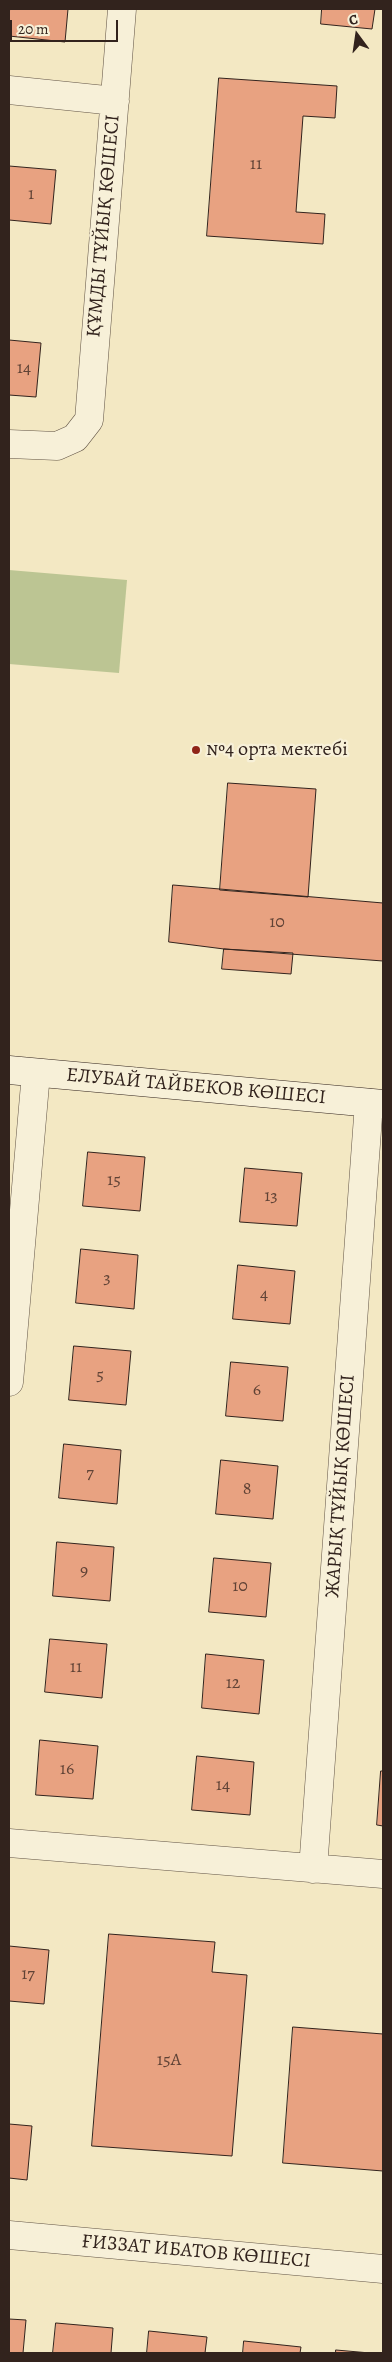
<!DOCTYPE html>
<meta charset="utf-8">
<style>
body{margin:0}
#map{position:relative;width:392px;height:2362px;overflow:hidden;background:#f3e8c3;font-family:Alegreya,serif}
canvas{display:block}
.frame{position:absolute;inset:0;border:10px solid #32231d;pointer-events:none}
.north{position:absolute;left:332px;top:10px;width:50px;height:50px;-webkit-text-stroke:4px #f7f0d8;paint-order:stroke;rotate:346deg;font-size:14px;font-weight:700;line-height:20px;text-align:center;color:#32231d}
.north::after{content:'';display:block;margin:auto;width:18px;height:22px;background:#32231d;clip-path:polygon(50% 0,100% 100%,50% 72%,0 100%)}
.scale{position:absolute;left:10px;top:20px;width:108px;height:22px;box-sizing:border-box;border:2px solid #32231d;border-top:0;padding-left:6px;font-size:15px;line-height:18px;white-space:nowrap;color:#32231d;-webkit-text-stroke:4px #f7f0d8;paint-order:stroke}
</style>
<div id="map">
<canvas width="392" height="2362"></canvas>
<div class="frame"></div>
<div class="north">С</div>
<div class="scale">20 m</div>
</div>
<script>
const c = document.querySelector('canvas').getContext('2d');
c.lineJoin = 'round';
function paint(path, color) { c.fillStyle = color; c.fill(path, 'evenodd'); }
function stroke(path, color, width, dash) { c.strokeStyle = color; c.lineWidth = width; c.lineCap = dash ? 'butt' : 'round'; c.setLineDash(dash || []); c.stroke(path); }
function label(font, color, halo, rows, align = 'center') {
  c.font = font + ' Alegreya,serif'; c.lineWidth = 4.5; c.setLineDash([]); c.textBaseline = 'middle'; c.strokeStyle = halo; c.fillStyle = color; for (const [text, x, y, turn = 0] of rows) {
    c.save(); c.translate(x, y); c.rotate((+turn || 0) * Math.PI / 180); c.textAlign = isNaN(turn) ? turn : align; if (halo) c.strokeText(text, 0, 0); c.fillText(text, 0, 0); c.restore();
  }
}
paint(new Path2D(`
 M9,570l118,10 -8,93 -110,-9z`), '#bcc593');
const building = new Path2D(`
 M10,9h58l-3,33 -56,-6z
 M322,9h53l-3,20 -51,-5z
 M219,78l118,8 -2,32 -32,-2 -7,96 29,2 -2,30 -116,-8z
 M9,166l47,4 -5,54 -42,-4z
 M9,340l32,3 -5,54 -27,-2z
 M228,783l88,6 -8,108 -88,-7z
 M173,885l210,18v58l-159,-12 -55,-7z
 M224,949l69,4 -2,21 -69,-5z
 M88,1152l57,5 -5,54 -57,-5z
 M245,1168l57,5 -5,53 -57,-4z
 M81,1249l57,6 -4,54 -58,-6z
 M238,1265l57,6 -5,53 -57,-5z
 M74,1346l57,5 -5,54 -57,-5z
 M231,1362l57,5 -5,54 -57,-5z
 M64,1444l57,6 -4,54 -58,-6z
 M221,1460l57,6 -5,53 -57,-5z
 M57,1542l57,5 -4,54 -57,-5z
 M214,1558l57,5 -5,54 -57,-5z
 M50,1639l57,5 -5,54 -57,-6z
 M206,1654l58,6 -5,54 -57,-6z
 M40,1740l58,6 -5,53 -57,-4z
 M197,1756l57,6 -4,53 -58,-5z
 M381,1771h2v55l-6,-1z
 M109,1934l106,8 -3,30 35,3 -15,181 -140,-10z
 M9,1946l40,4 -5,54 -35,-3z
 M293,2027l90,7v137l-100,-8z
 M9,2124l23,2 -5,54 -18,-2z
 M9,2319l17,1 -3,33h-14z
 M56,2323l57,5 -2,25h-58z
 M149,2331l58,6 -2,16h-58z
 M244,2341l57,6 -1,6h-57z
 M336,2350l34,3h-34z`);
paint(building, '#e8a281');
stroke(building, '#32231d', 1);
const street = new Path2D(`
 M9,90l106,11
 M9,444l48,2 18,-8 14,-18 33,-411
 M9,1382l27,-309
 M9,1843l374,31
 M313,1869l56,-766
 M9,2235l374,34`);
const secondary = new Path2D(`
 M9,1070l374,34`);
stroke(street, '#625446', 29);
stroke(secondary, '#32231d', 29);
stroke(street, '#f7f0d8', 28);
stroke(secondary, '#f7f0d8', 28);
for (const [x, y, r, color] of [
 [196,750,5,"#8f2418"]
]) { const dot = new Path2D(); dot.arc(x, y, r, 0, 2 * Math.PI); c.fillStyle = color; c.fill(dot); stroke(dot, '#f7f0d8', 2); }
label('18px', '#604336', null, [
 ["11",256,165],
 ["1",31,195],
 ["14",24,369],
 ["10",277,923],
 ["15",114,1181],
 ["13",271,1197],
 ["3",107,1279],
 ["4",264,1295],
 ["5",100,1376],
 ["6",257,1391],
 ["7",90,1474],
 ["8",247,1490],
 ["9",84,1572],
 ["10",240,1587],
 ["11",76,1668],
 ["12",233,1684],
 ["16",67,1770],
 ["14",223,1786],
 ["17",28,1975],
 ["15А",169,2061]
]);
label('20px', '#32231d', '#f7f0d8', [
 ["ҚҰМДЫ ТҰЙЫҚ КӨШЕСІ",104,226,-85],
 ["ЕЛУБАЙ ТАЙБЕКОВ КӨШЕСІ",196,1087,5],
 ["ЖАРЫҚ ТҰЙЫҚ КӨШЕСІ",341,1486,-86],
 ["ҒИЗЗАТ ИБАТОВ КӨШЕСІ",196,2252,5]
]);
label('20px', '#32231d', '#f7f0d8', [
 ["№4 орта мектебі",206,750]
], 'left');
</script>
